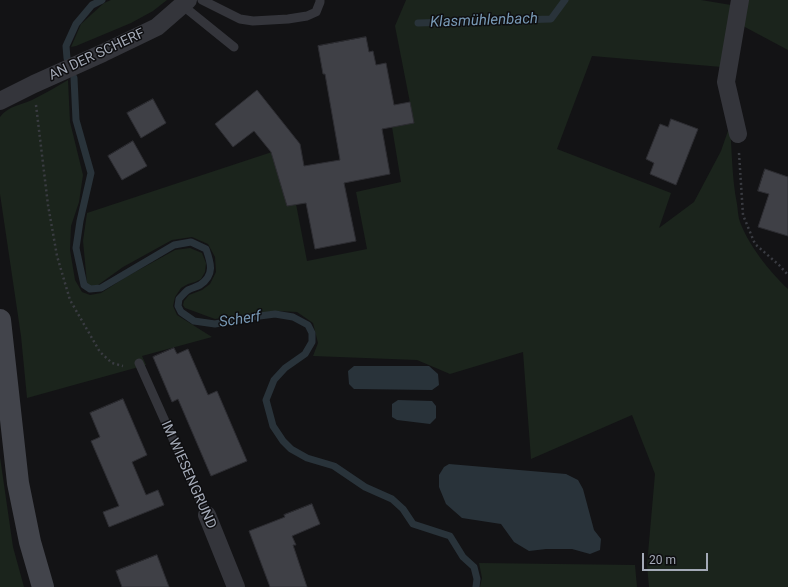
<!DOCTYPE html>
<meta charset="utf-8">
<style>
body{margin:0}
#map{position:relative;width:788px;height:587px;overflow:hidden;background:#131315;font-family:Roboto,sans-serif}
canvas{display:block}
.scale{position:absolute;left:642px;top:553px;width:66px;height:18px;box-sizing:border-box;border:2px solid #a4aab7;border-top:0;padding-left:5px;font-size:12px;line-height:14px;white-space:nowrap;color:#a4aab7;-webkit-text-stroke:3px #0e0e10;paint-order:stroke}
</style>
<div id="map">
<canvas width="788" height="587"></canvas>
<div class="scale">20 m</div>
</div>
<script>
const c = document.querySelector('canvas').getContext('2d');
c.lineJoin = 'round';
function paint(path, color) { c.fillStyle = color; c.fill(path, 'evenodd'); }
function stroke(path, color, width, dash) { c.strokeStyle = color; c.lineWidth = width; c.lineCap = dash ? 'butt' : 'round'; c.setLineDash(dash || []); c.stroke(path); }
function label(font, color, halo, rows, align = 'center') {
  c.font = font + ' Roboto,sans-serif'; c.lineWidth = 3; c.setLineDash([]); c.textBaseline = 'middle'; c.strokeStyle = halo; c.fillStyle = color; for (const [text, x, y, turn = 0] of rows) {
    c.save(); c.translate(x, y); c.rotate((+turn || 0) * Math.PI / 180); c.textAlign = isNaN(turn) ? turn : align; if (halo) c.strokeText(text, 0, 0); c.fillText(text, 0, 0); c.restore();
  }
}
paint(new Path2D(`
 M111,0h56l-14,11 -22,12 -55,23 -5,1 10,-23 23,-21z
 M406,0h295l30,5 -9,62 -130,-11 -35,93 114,44 -12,35 35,-26 27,-51 9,-26c2,27 2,54 7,79 1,6 1,13 3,18 9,24 30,50 48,67v298h-139l-2,-22 8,-91 -23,-59 -101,44 -8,-107 -73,22 -33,-14 -104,-4 5,-13 -5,-20 -16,-11 -18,-1 -20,2 -44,6 -30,-11 -2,-3 1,-4 5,-6 13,-5 8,-6 6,-12 -1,-15 -7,-13 -16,-7 -20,3 -49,27 -25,18 -7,1 -4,-3 -4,-42 4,-28 185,-61 15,54 9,-2 11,57 60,-12 -11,-57 45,-10 -9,-55 22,-4 -19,-97z
 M748,0h40v50l-45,-24z
 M68,80l2,42 13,53 -4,27 -8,24 -1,24 5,30 7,12 8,3 11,-2 25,-16 49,-27 15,-2 12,5 4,10 -1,9 -4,7 -6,3 -7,2 -7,4 -6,9 -2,9 4,9 35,22 -70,19 4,9 -119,33 -6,-62 -21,-142v-77c8,-11 21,-12 32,-17 12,-6 24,-13 36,-20z
 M0,457l13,90 11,40h-24z
 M479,563l156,2 2,22h-157l2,-9z`), '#1b241c');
paint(new Path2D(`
 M354,366h75l9,8 1,11 -7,5 -78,-1 -5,-5 -1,-13z
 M398,400l34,1 4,5v12l-6,6 -33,-4 -5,-3v-13z
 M449,464l117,10 12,6 5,9 11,41 7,9 -1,11 -10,4 -18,-5h-26l-17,2 -15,-9 -13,-18 -39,-6 -16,-14 -7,-17v-12l5,-8z`), '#29333a');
stroke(new Path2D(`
 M418,23l133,-4 14,-19
 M67,58l-1,-12 10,-22 16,-19 10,-5
 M74,78l2,42 15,53 -11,48 -4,27 8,37 6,4 11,-1 73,-43 17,-3 15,7c5,14 9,26 -6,36 -4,2 -8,3 -12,5 -3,2 -6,6 -9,9l-1,7 3,6 13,9 21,3 37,-7 23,-3 18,3 15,8 4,8v9l-7,12 -20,14 -11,12 -8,20 7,26 10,15 8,8 16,9 27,8 31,21 27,12 11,10 10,15 37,12 13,21 11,10 3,12 -1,8`), '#29333a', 7);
const building = new Path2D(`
 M366,37l3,15 4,-1 3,14 10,-2 8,42 16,-3 4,21 -32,6 8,45 -46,9 12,58 -41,8 -9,-46 -19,3 -16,-54 -17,-21 -21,16 -18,-23 42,-34 43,54 4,22 36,-6 -15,-86h-2l-5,-28z
 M153,99l13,24 -25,15 -14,-25z
 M671,119l27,10 -22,56 -26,-11 4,-11 -8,-4 14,-35 8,3z
 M133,141l14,25 -25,14 -14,-24z
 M765,169l23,8v59l-30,-9 11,-33 -11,-3z
 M174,348l3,6 11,-5 20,46 9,-4 30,70 -36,15 -33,-77 -6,3 -19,-45z
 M123,399l24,56 -15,7 14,33 12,-5 6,15 -55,22 -6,-15 16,-6 -28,-65 9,-4 -10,-24z
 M312,504l8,20 -28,12 4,9h-3l14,42h-37l-21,-56 36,-14 -1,-2z
 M157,555l12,32h-47l-6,-16z`);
paint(building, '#3f4046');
stroke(building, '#2d2d32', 1);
stroke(new Path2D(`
 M36,105l12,100 9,51 13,44 30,52 12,11 11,3
 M739,153l4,62 12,29 24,21 9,10`), '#3a3c42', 2.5, [2, 3]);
stroke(new Path2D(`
 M202,0l38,19 13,2 35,-2 19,-3 9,-4 4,-10v-2
 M182,5l52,42
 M139,363l68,152`), '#34353b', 9);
stroke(new Path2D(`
 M0,101l34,-17 69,-31 54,-26 31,-27
 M738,134l-12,-52 14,-82
 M207,515l29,72`), '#34353b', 18);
stroke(new Path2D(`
 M0,320l18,163 12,59 13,45`), '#42444b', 22);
label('14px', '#a4aab7', '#0e0e10', [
 ["AN DER SCHERF",97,55,-25],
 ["IM WIESENGRUND",188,475,66]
]);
label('italic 15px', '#7899b5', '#0e0e10', [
 ["Klasmühlenbach",484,21,-2],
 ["Scherf",240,320,-8]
]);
</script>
